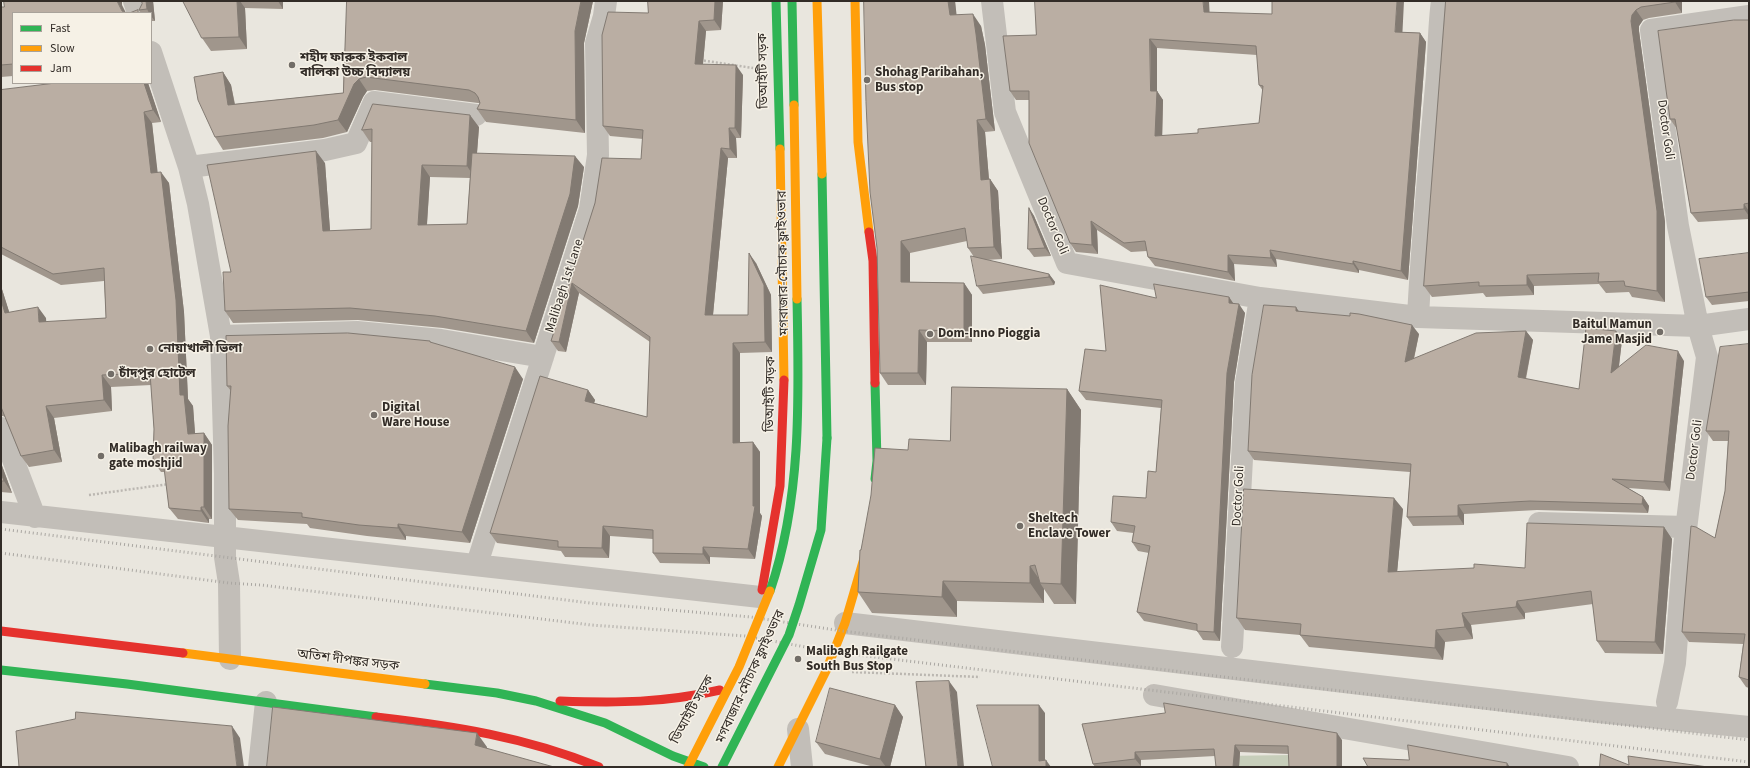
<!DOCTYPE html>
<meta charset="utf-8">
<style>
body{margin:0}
#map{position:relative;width:1750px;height:768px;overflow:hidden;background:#e9e6de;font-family:"Source Sans 3",sans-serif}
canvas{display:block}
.frame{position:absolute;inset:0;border:2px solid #322c27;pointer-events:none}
.legend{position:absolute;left:12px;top:12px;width:140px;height:72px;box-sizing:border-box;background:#f6f1e6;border:1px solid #a8a29a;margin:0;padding:5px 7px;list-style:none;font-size:12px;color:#322c27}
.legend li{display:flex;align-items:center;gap:8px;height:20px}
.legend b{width:20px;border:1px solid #a8a29a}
</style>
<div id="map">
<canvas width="1750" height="768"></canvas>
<div class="frame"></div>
<ul class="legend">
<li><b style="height:5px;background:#30b455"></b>Fast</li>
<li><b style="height:5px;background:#ff9f0a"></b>Slow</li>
<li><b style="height:5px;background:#e5322d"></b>Jam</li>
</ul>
</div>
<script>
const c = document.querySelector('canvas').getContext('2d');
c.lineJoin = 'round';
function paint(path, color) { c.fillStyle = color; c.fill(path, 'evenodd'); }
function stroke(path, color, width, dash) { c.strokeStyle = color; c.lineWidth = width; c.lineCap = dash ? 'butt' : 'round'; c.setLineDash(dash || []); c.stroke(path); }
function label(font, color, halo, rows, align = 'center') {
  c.font = font + ' "Source Sans 3","Noto Sans Bengali",sans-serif'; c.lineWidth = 3; c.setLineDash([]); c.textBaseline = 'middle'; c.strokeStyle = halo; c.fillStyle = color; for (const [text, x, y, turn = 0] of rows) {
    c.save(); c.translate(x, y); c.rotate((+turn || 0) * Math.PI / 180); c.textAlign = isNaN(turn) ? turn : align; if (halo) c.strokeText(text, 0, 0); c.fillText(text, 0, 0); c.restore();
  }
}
paint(new Path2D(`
 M1291,755l1,12h-66l-4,-11z`), '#c7ceba');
stroke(new Path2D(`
 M700,60l53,8
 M89,495l80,-11
 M852,672l128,5`), '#bbb7b1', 2.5, [2, 2]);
stroke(new Path2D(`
 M134,1l4,12
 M992,1l13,111 62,151 193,35 158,19c4,-77 11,-154 18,-231 3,-28 2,-57 6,-85
 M151,52l38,115 9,37 23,132 4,138v83l4,26 1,76
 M189,167l136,-17 31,-7 18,-41 102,13
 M1418,317l280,9 51,-7
 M221,336l136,-4 84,8 102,17
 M1,428l34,89
 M1,512l759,85
 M1539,523l147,4
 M477,564l113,-355 8,-54 -2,-112 8,-27 2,-15
 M845,623l753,89 151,15
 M1232,647l14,-264 14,-85
 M1154,695l414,72
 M1667,702l8,-39 9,-117 23,-189 -9,-31 -20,-100 -27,-196 98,-14
 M798,729l4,38
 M259,767l7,-65`), '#c2beb8', 22);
stroke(new Path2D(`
 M776,1l4,148
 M822,174l5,264
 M875,479l2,-18 -2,-78
 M1,670l126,14 249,33
 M425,684l72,9 39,8 69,22 68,33 31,11`), '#30b455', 9);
stroke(new Path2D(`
 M817,1l5,173
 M855,1l3,141 11,90
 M780,149l4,231
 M183,653l242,31
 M778,767l48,-96 19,-48 22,-75`), '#ff9f0a', 9);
stroke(new Path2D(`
 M869,232l4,29 2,122
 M762,590l18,-104 4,-106
 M1,631l182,22
 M560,701c57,2 104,2 160,-11
 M376,717c78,9 150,20 223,50`), '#e5322d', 9);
stroke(new Path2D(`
 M1,529l589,74 161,14 91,14 907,109
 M1,553l228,30 32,2 330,40 154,11 88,16 916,110`), '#aaa7a2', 3, [1, 3]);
stroke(new Path2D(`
 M792,1l2,104
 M770,591c32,-93 29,-196 27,-292
 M722,767l67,-132 10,-30 22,-75 6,-92`), '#30b455', 9);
stroke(new Path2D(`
 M794,105l3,194
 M688,767l51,-100 31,-76`), '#ff9f0a', 9);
paint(new Path2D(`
 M142,1h11l2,20h-4v-8h-10l-2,-3 3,-6z
 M183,1h100v8l-38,-1 2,41 -36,2 -9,-13z
 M347,1h246l-9,42 1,90 -99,-11 -9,-13 3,-6h-2l-103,-13 -8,1 -4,6 -16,35 -24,6 -100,12 -8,-13 8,-65 8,13 4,19 108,-11z
 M648,1h75l-2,29 -15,1 -3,33 40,11 -2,63h-5l1,20h-9l-15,157h35l8,-52 15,32 1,57 -32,1v89h13l7,10v61l2,3 -7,43 -45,-2v7l-50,-1 -7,-10v-14l-43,-3 -1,22 -44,-1 -4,-6 -64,-8 -7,-10 98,-143 7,10 -1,3 53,14 3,-75 -71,-49 -13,59 -8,-1 -7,-10 44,-138 46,-44 2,-20 -33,-3 -7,-10 45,-113z
 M864,1h91l1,14 25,11 4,19 10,86 -10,1 4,47h1l8,12 4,68 -16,1 63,14 6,8 -1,3 -71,9 -6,-8 -3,-29 -6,-9 -1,-7 -57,12v29l54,1 8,12v47h-45l-1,43h-38l-8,-12 -3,-125z
 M1446,1h236v12l-33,5 -6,2 -4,6v5l26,191v80l-33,-5 -3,-5 -23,1 -7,-9 -65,2v9l-48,2 -3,-4 -51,4 -8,-11z
 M122,5l-109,8v63l-12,1v-70z
 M1210,12l192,20 18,1 6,9 -18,238 -49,-10v3l-83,-14 1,8 -43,-3 1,17 -80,-15 -7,-9 -1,-6 -16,1 -34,-22 1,24 -22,-2 -6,-9 -41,-143h-13l-6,-9 26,-56zM1157,48l100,7 2,30 4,6 -4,32 -61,10 -36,3 1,-36 -6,-9z
 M1749,20v199l-51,3 -7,-9 -14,-84 -7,-10z
 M56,83h92l13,39 -9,1 5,49 12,11 15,129 4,87 5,7 2,28 9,-1 8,12v74h-3v4l-31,-4 -9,-11 -4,-36h-4l-8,-11 1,-32 -3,-44 -40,2 1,24 -58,7 8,44 -33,5 -8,-11 -16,-39 -2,-1h-2v-130l8,26 37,6v4l60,-4 -2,-37 -43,4 -60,-31v-164z
 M373,104l106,23 -2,26 107,14 -6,39 -44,137 -91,-15 -85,-8 -125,3 -8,-12 6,-39 94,-109 5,68 41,-2 1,-87h-2l-8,-12zM430,177l40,1 -3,46 -40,1z
 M1029,208l5,8 17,40 -17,1 -6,-8z
 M1749,253v48l-37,4 -6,-8z
 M1229,297l4,6 12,10 -11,69 -14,259 -17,-1 -6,-9 -53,-10 -7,-9 12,-59 -11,-2 -6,-9 1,-9 -16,-2 -6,-9 35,-24 10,-26 5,-64 -75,-8 -7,-9 27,-40 50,-53z
 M1299,312l120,22 -5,25 112,-28 7,9 -7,39 53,10 43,-49 -3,26 65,-5 -14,130 -42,-3 15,9 6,9 -1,7 -111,-3 -73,4v11l-51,1 -6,-9 3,-45 -156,-12 -6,-9z
 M432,343l91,36 -53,164 -64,-7v4l-39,-4 -57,-8 -3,-4 -69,-4 -9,-11 2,-118 -4,-5z
 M1749,344v344l-3,-1 -7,-10 4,-33 -54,-2 -7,-10 33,-94 10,-47 3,-50h-15l-7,-10z
 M1067,389l14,21 -5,194h-22l-10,-15v14l-87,-2v16l-85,-4 -14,-21 50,-142 42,-9z
 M1,463l11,30 -11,-1z
 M1403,509l-6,63 128,-4 139,-41 8,12 -9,115 -58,-1 -8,-12 -4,-37 -68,9v6l-54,6 2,14 -28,3 -2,18 -134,-13 -9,-12 -55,-5 -8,-12z
 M895,705l8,12 -13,50h-16l-49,-13 -9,-12z
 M1082,724l260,16 -53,14 -49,-2 -1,15h-23l-1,-11 -74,4v6l-7,1h-39l-2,-3z`), '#a0968c');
paint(new Path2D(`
 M117,1h5v4l4,8 -4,-2z
 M146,1h7l2,20 -4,-5v-3h-2l-2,-4z
 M237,1h3l5,7 2,41 -8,-12z
 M278,1h5v8z
 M581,1h12l-9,42 1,90 -9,-13 -1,-89z
 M715,1h8l-2,29 -7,-10z
 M948,1h7l3,26 -8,-12z
 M1203,1h6l1,20 -6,-9z
 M1397,1h7l-2,40 -7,-9z
 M1675,1h7v12l-7,-11z
 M1636,10l7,10 -4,6v5l26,191v80l-8,-11 -26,-270 1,-6z
 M973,14l8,12 4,19 10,86 -9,-12z
 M699,21l7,10 -4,43 -7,-10z
 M1420,33l6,9 -18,238 -7,-9z
 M1150,39l7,9v44v-1l6,9 -1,45 -7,-9 -4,-45z
 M736,65l7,10 -2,63 -6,-10z
 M223,72l8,13 6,32 -9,-12z
 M359,79l8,12 -4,6 -16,35 -9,-12 16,-36z
 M144,83h4l13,39 -8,-12z
 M144,112l8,11 7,61 -8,-11z
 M470,115l9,12 -4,51 -8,-12z
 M977,120l8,12 5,60 -9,-12z
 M729,128l7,10 1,20 -7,-9z
 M721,148l7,10 -16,167 -7,-10z
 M316,151l9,12 6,80 -8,-12z
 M575,156l9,11 -6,39 -44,137 -8,-12z
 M422,165l8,12 -4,60 -8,-12z
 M161,172l8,11 15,129 4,87 5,7 3,40 -8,-12 -8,-39z
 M990,179l8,12 4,68 -8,-12z
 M1744,204l5,7v5l-5,-7z
 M1029,208l5,8 17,40 -6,-8z
 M1091,221l6,9 1,24 -6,-9z
 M901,241l9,12v41l-9,-12z
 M1270,250l6,9 1,8 -6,-9z
 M749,253l7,10 15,32 1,57 -7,-10z
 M1228,255l6,9 1,17 -7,-9z
 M1353,261l6,9v3l-6,-9z
 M1049,274l6,8 -1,3 -5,-8z
 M1527,275l7,11v9l-7,-10z
 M572,283l7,10 -13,59 -7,-10z
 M964,283l8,12v47l-8,-11z
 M1,286l12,38 -8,-11 -4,-13z
 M1229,297l6,9 -6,-3z
 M1239,304l6,9 -11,69 -14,259 -6,-9 13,-259z
 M38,307l8,11 1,16 -8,-12z
 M1296,307l6,9 -6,-5z
 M1412,325l7,9 -8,37 -6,-9z
 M919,330l8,12 -1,43 -8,-12z
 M1526,331l7,9 -9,46 -6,-9z
 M1616,331l6,9 -5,42 -6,-9z
 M733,343l7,10v100l-7,-10z
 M1678,351l6,10 -14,130 -6,-9z
 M515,367l8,12 -53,164 -8,-11z
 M102,375l9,12 1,24 -8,-11z
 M1067,389l14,21 -5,194 -15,-20z
 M588,390l7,10 -3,11 -7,-10z
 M46,406l8,12 8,44 -8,-12z
 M204,433l8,12v74l-8,-12z
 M753,442l7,10v61l2,3 -7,43 -7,-10 5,-43z
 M1,463l11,30 -8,-12 -3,-8z
 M1643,497l6,9 -1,7 -6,-9z
 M1394,498l9,11 -7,75 -8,-12z
 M1458,505l6,9v11l-6,-9z
 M201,507l8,12v4l-8,-12z
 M398,524l8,12v4l-8,-12z
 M603,526l7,10 -1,22 -7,-10z
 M1664,527l8,12 -9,115 -8,-12z
 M703,547l7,10v7l-7,-10z
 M1030,566l12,17h-2l4,6v14l-14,-20z
 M943,581l14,20v16l-15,-20z
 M1517,601l8,12v6l-9,-12z
 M1462,613l9,12 2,14 -8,-12z
 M1436,630l9,12 -2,18 -8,-12z
 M949,681l8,11 7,75h-6z
 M895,705l8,12 -13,50h-4l-6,-8z
 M1039,705l6,8v54l-6,-6z
 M232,726l8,12 4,29h-7z
 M477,733l10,14 -1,13 -11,-15z
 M1337,733l5,7v27h-5z
 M1235,745l5,7 -1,15h-6z
 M1135,752l6,8v6l-6,-7z
 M1046,760l5,7h-5z
 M1507,763l3,4h-3z`), '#827a72');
const building = new Path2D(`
 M4,1h113l5,10 4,2h-113v51l-12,1v-58h3z
 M142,1h4l1,8 -8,1 3,-6z
 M183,1h54l2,36 -37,1z
 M347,1h234l-6,30 1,89 -99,-11 3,-6 -2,-6 -3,-4 -6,-3 -103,-13 -7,2 -5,5 -16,36 -24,5 -99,12 -17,-37 -4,-23 29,-5 5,33 115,-12z
 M648,1h67l-1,19 -15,1 -4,43 41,1 -1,63h-6l1,21 -9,-1 -16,167h43l1,-62 15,32 1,57 -32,1v100l20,-1v64h2l-7,43 -45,-2v7l-50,-1v-23l-50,-4 -1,22 -44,-1v-6l-68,-8 50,-157 48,14 -3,11 62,16 3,-80 -78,-54 -13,59 -8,-1 44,-138 7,-45 39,1 2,-29 -40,-4 -1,-91 6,-23 40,1z
 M864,1h84l2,14 23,-1 3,20 10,85 -9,1 4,60 9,-1 4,68 -26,1 -3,-20 -64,13v41l63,1v48l-45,-1 -1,43h-38l-3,-125 -7,-56 -4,-90z
 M1035,1h168l1,11 68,2v-13h125l-2,31 25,1 -19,238 -48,-10v3l-83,-14 1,8 -43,-3v17l-80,-15 -3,-16 -21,2 -33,-22 1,24 -22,-2 -41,-100v-52h-19l-7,-55 33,-1zM1150,39l106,7 3,39 4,1 -4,37 -61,6v4l-43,3 2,-45h-6z
 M1446,1h229v1l-34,5 -5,3 -4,5 -1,6 26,190v80l-32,-5 -1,-5 -26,1 1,-9 -72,2v10l-48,1v-4l-55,4z
 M138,10v3h-8z
 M1734,20h15v183l-5,1v5l-53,4 -16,-94h-5l-12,-88z
 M56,83h88l9,27 -9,2 7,61 10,-1 15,128 4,95h4l4,39 16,-1v74h-3v4l-32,-3 -6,-48 -10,1 1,-32 -4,-56 -48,2 2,25 -58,6 8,44 -33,6 -20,-49v-107l4,13 33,-6 1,15 67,-4 -2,-50 -51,6 -52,-27v-157z
 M373,104l97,11 -3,51 -45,-1 -4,60 49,-1 5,-71 103,3 -5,38 -44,137 -91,-15 -85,-8 -125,3 -2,-39h8l-24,-107 109,-14 7,80 48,-2 1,-100 -10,1z
 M1029,208l16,40 -17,1z
 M1749,253v39l-43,5 -7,-38z
 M971,256l78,18v3l-72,9z
 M1154,284l75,13v6l10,1 -12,69 -13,259 -17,-1v-7l-60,-12 13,-66 -18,-4 3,-16 -24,-4 2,-26 33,2 2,-27 8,1 6,-72 -83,-9 6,-42 21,2 -6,-66 56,13z
 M1264,305l32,2v4l54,5v-3l9,1 53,11 -7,37 71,-29 50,-2 -8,46 61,12 7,-61 30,3 -5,42 35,-28 32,6 -14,131 -52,-3 31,18 -1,7 -112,-3 -72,4v11l-51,1 4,-53 -163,-13 4,-76z
 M348,333l82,8v1l85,25 -53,165 -64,-8v4l-39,-3 -57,-8v-4l-73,-4 -1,-83 3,-40h-4l-1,-50z
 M1749,344v336l-10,-3 6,-43 -63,-2 9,-106 5,1 19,11 10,-47 4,-60h-23l14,-84z
 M952,387l115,2 -6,195 -21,-1 -5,-18 -5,1v17l-87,-2 -1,16 -84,-5 2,-42h1l10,-55 4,-47 33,2 1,-11 41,2z
 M1,473l3,8h-3z
 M1244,489l150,9 -6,74 86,-4v-4l51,4 2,-45 137,4 -9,115 -58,-1 -6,-50 -74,10 -1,6 -54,6 3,14 -29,3 -1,18 -135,-13 1,-11 -64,-6z
 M949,681l9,86h-32l-10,-85z
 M830,688l65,17 -15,54 -64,-17z
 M1164,703l173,30v34h-48l-1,-21 -53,-1 -2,22h-17l-2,-18 -79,3v7l-42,5 -11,-40 83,-11z
 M977,705h62v56l7,-1v7h-53z
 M273,707l204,26 -2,12 79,22h-287z
 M76,712l156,14 5,41h-218l-3,-36 59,-12z
 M1408,745l99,18v4h-139l-5,-9 46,2z
 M1601,754l28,11 -1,-9 80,11h-108z`);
paint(building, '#baaea3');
stroke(building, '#827a72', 1);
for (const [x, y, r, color] of [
 [292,65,4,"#726d67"],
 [867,80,4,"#726d67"],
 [1660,332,4,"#726d67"],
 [930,334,4,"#726d67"],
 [150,349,4,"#726d67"],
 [111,374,4,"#726d67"],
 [374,415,4,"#726d67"],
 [101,456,4,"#726d67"],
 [1020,526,4,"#726d67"],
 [798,659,4,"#726d67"]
]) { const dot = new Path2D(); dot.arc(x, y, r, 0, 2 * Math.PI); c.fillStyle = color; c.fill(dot); stroke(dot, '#f6f1e6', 1.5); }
label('bold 13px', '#322c27', '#f6f1e6', [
 ["শহীদ ফারুক ইকবাল",300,58],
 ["বালিকা উচ্চ বিদ্যালয়",300,73],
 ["Shohag Paribahan,",875,73],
 ["Bus stop",875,88],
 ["Baitul Mamun",1652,325,"right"],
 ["Jame Masjid",1652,340,"right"],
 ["Dom-Inno Pioggia",938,334],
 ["নোয়াখালী ভিলা",158,349],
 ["চাঁদপুর হোটেল",119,374],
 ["Digital",382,408],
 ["Ware House",382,423],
 ["Malibagh railway",109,449],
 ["gate moshjid",109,464],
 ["Sheltech",1028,519],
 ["Enclave Tower",1028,534],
 ["Malibagh Railgate",806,652],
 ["South Bus Stop",806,667]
], 'left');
label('13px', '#322c27', '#f6f1e6', [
 ["ডিআইটি সড়ক",764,71,-91],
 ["Doctor Goli",1665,130,82],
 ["Doctor Goli",1052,226,67],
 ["মগবাজার-মৌচাক ফ্লাইওভার",784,263,-91],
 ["Malibagh 1st Lane",565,286,-72],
 ["ডিআইটি সড়ক",771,394,-89],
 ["Doctor Goli",1695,450,-83],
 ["Doctor Goli",1239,496,-87],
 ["অতিশ দীপঙ্কর সড়ক",348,661,7],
 ["মগবাজার-মৌচাক ফ্লাইওভার",751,677,-65],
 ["ডিআইটি সড়ক",693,710,-61]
]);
</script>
